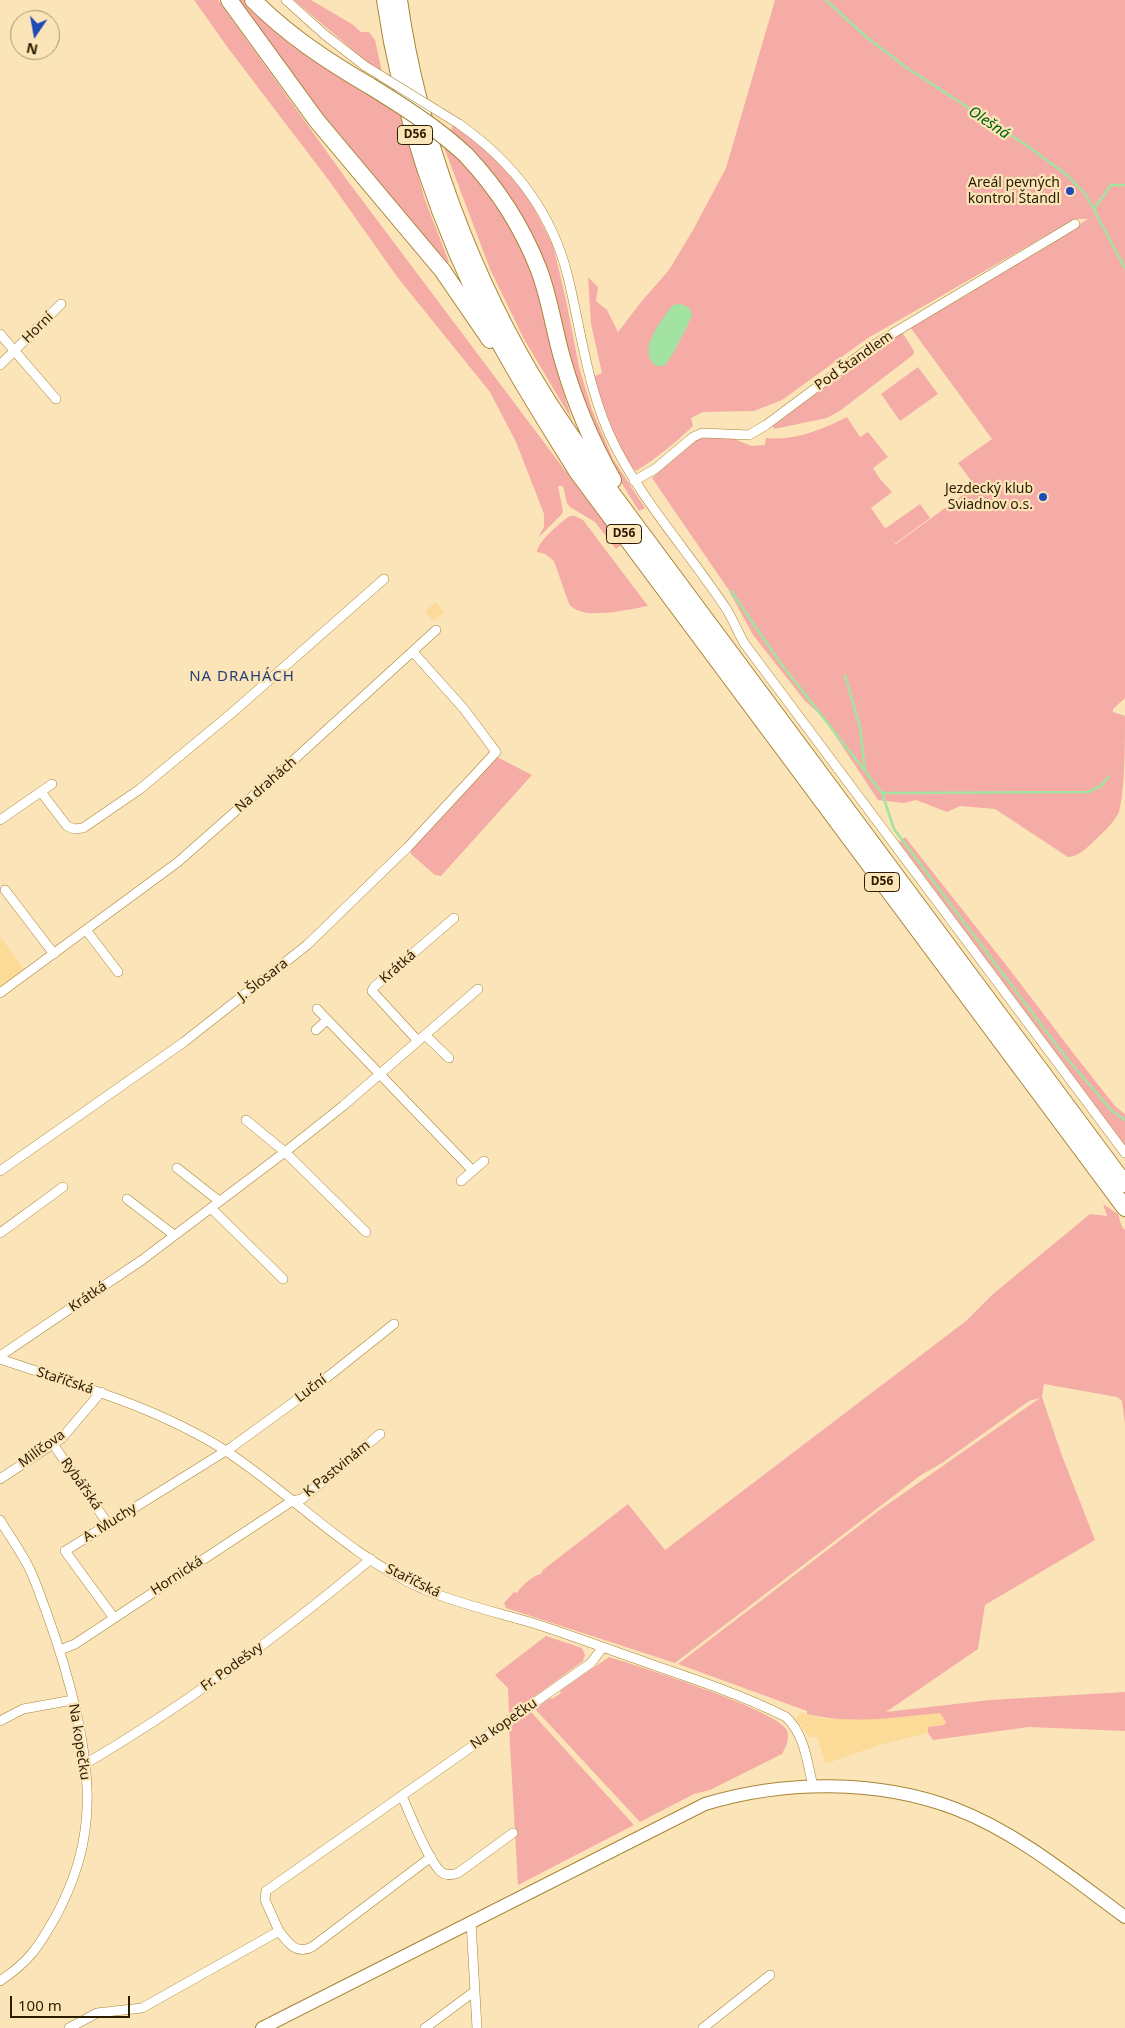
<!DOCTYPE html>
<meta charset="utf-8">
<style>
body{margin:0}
#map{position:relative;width:1125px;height:2028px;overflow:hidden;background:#fbe5b8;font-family:"Noto Sans",sans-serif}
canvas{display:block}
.north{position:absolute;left:10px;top:10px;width:50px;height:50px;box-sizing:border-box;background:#fbe5b8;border:1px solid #a8956e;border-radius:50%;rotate:192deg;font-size:14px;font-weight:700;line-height:20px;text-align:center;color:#2b1c00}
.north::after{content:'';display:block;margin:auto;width:18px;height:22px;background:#1f4ab7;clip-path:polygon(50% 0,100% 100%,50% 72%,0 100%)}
.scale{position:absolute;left:10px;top:1996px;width:120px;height:22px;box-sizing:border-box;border:2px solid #2b1c00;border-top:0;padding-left:6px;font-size:15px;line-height:18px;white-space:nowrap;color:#2b1c00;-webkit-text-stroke:4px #fbe5b8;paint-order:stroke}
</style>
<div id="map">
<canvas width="1125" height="2028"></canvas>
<div class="north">N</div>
<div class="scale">100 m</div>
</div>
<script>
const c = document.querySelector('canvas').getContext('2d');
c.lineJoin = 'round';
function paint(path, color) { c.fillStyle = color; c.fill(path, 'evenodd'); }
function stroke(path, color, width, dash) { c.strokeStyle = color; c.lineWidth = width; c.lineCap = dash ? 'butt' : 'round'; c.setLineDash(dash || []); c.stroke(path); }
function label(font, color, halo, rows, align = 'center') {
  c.font = font + ' "Noto Sans",sans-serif'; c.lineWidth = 4.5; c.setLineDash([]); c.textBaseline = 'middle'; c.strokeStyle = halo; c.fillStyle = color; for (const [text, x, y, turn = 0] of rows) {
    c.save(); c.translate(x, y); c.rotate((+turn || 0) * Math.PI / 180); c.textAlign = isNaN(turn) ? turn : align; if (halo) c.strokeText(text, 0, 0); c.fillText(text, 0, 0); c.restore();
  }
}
paint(new Path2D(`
 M436,602l8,11 -11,8 -8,-10z
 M0,936l25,34 -25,18z
 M800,1712l19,6 23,1 98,-6 6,9 -2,3 -15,2 -1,6 -45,11 -58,20 -8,-28 -7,2 -14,-19z`), '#fcdb98');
paint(new Path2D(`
 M194,0h24l129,180 274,365 -5,4 -21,-27 -25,-15 -3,-4 -4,-17h-5l5,25 -1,3 -24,24 6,-11v-13l-28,-72 -26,-50 -92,-114 -68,-96 -102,-134z
 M238,0h6l7,8 149,104 25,88 24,62 -1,1 -92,-104z
 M294,0h17l41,24 9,8h8l6,8 7,32 -15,-10z
 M775,0h350v698l-12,11v3l12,4c0,26 0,74 -6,96 -5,11 -17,21 -25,29 -7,7 -16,16 -26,16l-73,-48 -35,-3 -13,6 -31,-12 -12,3 -26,-3 -55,-83 -18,-16 -52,-66 -25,-46 -76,-111 42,-37 10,-5 26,1 21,9 14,-1 1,-7c29,3 55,-8 81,-21l13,20 8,-5 20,25 -15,11 7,11 12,13 -21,16 13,19 2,1 34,-24 10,14 -34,25 -5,-3 5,4 79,-58 -17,-23 34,-24 -82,-112 178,-108h-13l-207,119 -86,62 -28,11 -51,1 -12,6 2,8c-18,17 -36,32 -57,45 -21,-19 -34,-67 -43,-94l9,-4 -11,-49 -3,-47 10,10 -2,14 11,9 11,22 23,-30 28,-32 24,-40 33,-62z
 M453,126l25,16 41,42 16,26 18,35 13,55 13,67 13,43 21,49 32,49 -6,3 -32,-51 -17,-36 -59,-189 -19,-36 -37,-44 -25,-23z
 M442,142l42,41 38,61 24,70 15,71 11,35 -48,-81 -34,-70z
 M902,332l12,19 -1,4 -72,55 -14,8 -53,11 -1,-3 73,-55z
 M918,367l20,27 -38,27 -19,-27z
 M570,516h5l8,4 65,86c-19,3 -66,16 -79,-2l-15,-43 -9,-7 -8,-2c1,-11 24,-30 33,-36z
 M497,757l35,18 -91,101 -6,-1 -24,-21 -1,-6z
 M905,837l105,133 67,88 38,48 10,8v32l-226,-304z
 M1103,1204l15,10 4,13 3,3v194l-3,-23 -5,-4 -73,-13 -2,13 19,56 34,87 -110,65 -7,44 -92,63 104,-12 135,-8v39l-96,-4 -96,13 -5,-7v-6l16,-2 2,-3 -6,-9c-44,4 -90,12 -133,1v-3l-129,-47 203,-155 159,-111 -11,3 -87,62 -21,12 -246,188 -169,-55 -2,-5 10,-11 3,1c5,-8 15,-17 24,-19l2,-4 85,-66 37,46 301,-229 27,-27 97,-80 17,2z
 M546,1636l36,12 3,7 -2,6 -74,54 -1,-27 -13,-13z
 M609,1657c29,9 165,52 177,72 5,8 0,18 -4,25l-72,36 -16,4 -54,28 -105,-113 15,-11 2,1 9,-6 -1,-2z
 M531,1712l103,113 -116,60 -9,-158z`), '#f6aca6');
paint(new Path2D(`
 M681,304l9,4 2,8 -18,36 -8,12 -3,2h-6c-22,-14 5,-47 16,-61z`), '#a2e3a1');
stroke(new Path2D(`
 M826,0l39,36 42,32 119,77 41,30 19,20 39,73
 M1094,209l17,-24h14
 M731,591l48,70 103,132 12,36 170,226 47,55 14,10
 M845,675l15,52 5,44
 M883,793l205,-1 13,-6 7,-9`), '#a2e3a1', 2.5);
const street = new Path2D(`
 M286,0l39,35 40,31
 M459,124c54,38 93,88 109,153 14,58 20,117 48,171 30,58 75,107 111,162 6,10 11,22 17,33l381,510
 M0,334l56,65
 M0,365l61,-61
 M634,481l21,-12 38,-32 9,-4 47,2 17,-10 106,-79 203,-122
 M41,792l26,34 7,3 9,-1 57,-39 93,-77 151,-133
 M0,820l52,-36
 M5,890l49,64
 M86,930l32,42
 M0,993l178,-131 119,-105 139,-127
 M317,1009l156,162
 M316,1030l11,-10
 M425,1035l24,23
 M418,1041l-46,-50 2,-4 80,-69
 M246,1120l39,32 81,80
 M177,1168l42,33
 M0,1171l184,-129 123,-97 101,-98 88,-95 -32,-43 -51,-57
 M461,1181l23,-20
 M127,1199l47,36
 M211,1208l72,71
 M0,1233l63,-46
 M0,1356l142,-96 143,-108 58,-46 135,-117
 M0,1359c77,26 157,48 226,92 67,44 123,105 197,138 36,15 76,24 113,35 40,13 80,28 120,42 44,15 88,30 130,51 19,18 21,45 27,69
 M53,1444l55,80
 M0,1479l62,-41 39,-46
 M0,1520c10,17 23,34 31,52 6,13 10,26 15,39 22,60 47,148 40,211 -3,32 -15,66 -30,94 -17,30 -26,45 -56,65
 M114,1618l-49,-67 167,-104 88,-64 74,-59
 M60,1650l15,-6 217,-143 10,-2 78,-65
 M0,1721l23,-12 50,-9
 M85,1764c101,-59 196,-130 286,-205
 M402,1796c8,18 25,62 38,75 5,5 12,4 18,2l55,-40
 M471,1922l6,106
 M279,1931c9,12 17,24 33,16l119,-90
 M69,2028l28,-15 45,-5 137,-77 -14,-31 1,-9 325,-228 12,-16
 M425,2028l50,-37
 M703,2028l67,-53`);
const secondary = new Path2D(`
 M262,2028l443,-224c79,-24 173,-25 251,5 62,24 116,69 169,108`);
const highway = new Path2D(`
 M229,0l88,121 125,149 48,70
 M253,0c35,35 74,61 117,86
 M385,0c17,117 57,231 111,336 25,47 54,92 82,137l547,735
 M399,0c19,135 73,280 145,395 14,23 30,44 44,66l537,723
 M466,155c32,34 56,71 73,115 11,29 15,61 24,91 12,42 29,82 50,119`);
stroke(street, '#a78435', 10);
stroke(secondary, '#a78435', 14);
stroke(highway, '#a78435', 18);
stroke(street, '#fff', 9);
stroke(secondary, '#fff', 12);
stroke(highway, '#fff', 16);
const streetBridge = new Path2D(`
 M365,66l94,58`);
const highwayBridge = new Path2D(`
 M370,86c34,21 67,42 96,69`);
stroke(streetBridge, '#a78435', 10, []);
stroke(highwayBridge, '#a78435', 18, []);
stroke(streetBridge, '#fff', 9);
stroke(highwayBridge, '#fff', 16);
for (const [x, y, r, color] of [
 [1070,191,5,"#1f4ab7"],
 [1043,497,5,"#1f4ab7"]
]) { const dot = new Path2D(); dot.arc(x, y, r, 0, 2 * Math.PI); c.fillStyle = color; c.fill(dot); stroke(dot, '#fbe5b8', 2); }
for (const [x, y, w] of [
 [415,135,35],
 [624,534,35],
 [882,882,35]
]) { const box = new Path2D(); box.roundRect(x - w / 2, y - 9.5, w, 19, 4); c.fillStyle = '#fbe5b8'; c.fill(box); stroke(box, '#2b1c00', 1); }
label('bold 12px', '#2b1c00', null, [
 ["D56",415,135],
 ["D56",624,534],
 ["D56",882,882]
]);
label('14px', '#2b1c00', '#fbe5b8', [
 ["Areál pevných",1060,183],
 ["kontrol Štandl",1060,199],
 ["Jezdecký klub",1033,489],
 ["Sviadnov o.s.",1033,505]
], 'right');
label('14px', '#2b1c00', '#fbe5b8', [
 ["Horní",38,328,-45],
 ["Pod Štandlem",854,361,-35],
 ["Na drahách",266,785,-41],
 ["Krátká",398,967,-41],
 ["J. Šlosara",263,980,-38],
 ["Krátká",88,1297,-34],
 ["Staříčská",65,1381,18],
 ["Luční",311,1389,-37],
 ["Milíčova",42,1449,-36],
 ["K Pastvinám",337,1469,-39],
 ["Rybářská",81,1484,55],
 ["A. Muchy",110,1523,-32],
 ["Hornická",177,1576,-33],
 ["Staříčská",413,1581,26],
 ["Fr. Podešvy",232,1667,-36],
 ["Na kopečku",504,1724,-35],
 ["Na kopečku",79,1742,81]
]);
label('italic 15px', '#00620e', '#fbe5b8', [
 ["Olešná",989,123,34]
]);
c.letterSpacing = '1px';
label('15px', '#263e76', '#fbe5b8', [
 ["NA DRAHÁCH",242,677]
]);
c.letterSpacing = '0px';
</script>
